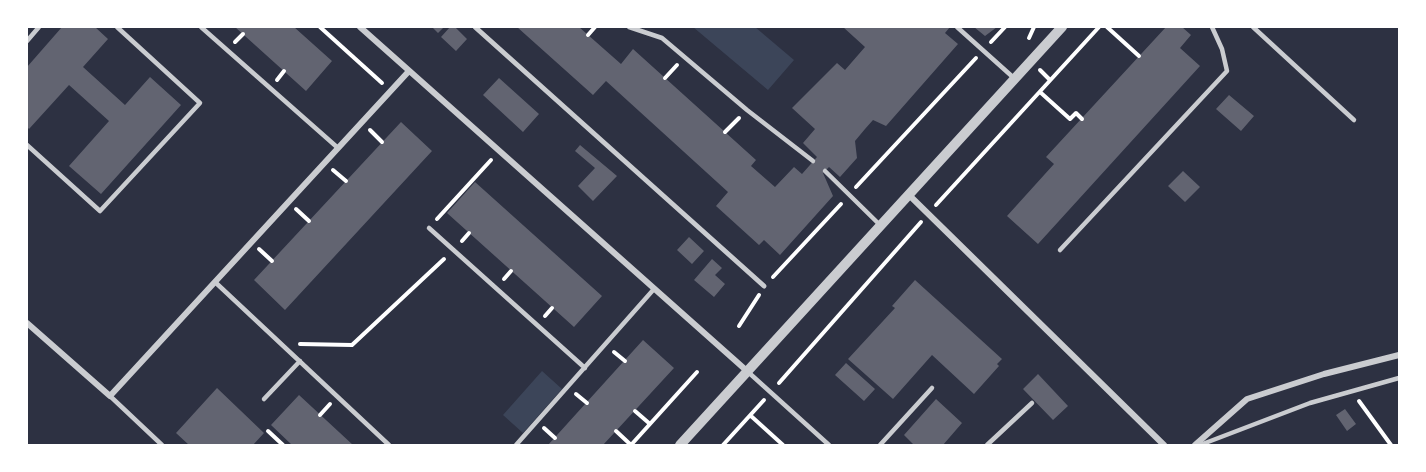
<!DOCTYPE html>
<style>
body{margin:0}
#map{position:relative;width:1426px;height:472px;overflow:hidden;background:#2d3142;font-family:"Work Sans",sans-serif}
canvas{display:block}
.frame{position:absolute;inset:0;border:28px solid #fff;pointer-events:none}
</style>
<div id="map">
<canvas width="1426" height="472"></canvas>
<div class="frame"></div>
</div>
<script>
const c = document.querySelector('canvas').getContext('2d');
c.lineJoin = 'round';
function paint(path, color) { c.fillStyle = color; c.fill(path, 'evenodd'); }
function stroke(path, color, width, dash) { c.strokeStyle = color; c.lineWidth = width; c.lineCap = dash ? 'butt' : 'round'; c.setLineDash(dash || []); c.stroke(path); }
paint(new Path2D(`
 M693,27h62l39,33 -26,30z
 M542,371l20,18 -39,44 -20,-18z`), '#3c4559');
paint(new Path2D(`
 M62,27h33l13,12 -25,28 42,38 25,-28 31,28 -80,89 -32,-28 40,-45 -40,-36 -40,44 -2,-2v-60z
 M235,27h59l38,34 -26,30z
 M432,27h12l-6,6z
 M450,27h5l12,12 -11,12 -15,-14z
 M517,27h62l42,37 12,-15 123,111 -5,6 24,21 19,-20 8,7 15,-17 -14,-14 12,-14 -23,-21 45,-45 8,7 20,-23 -22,-20h107l-5,6 13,11 -72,82 -13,-6 -8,9 -10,12 2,17 -17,19 -11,-10 -6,6 10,23 -53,59 -16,-15 -5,5 -43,-39 12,-14 -122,-111 -13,14z
 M974,27h23l-12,9z
 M1166,27h16l9,8 -11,13 20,18 -162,178 -31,-28 47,-52 -8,-7z
 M499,78l40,36 -16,18 -40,-37z
 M1229,95l25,21 -13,15 -25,-22z
 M401,122l31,29 -147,159 -31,-30z
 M580,145l37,31 -24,25 -15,-15 17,-18 -20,-17z
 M1183,171l17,16 -15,15 -17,-16z
 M475,182l127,114 -28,31 -127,-114z
 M689,237l15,14 -12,13 -15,-14z
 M712,259l10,9 -7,7 10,9 -11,13 -20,-17z
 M915,280l87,79 -5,5 2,2 -25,28 -42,-39 -39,44 -45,-40 47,-51 -3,-2z
 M643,340l31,28 -71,77h-55z
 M846,363l29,26 -11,12 -29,-26z
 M1038,374l30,32 -15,14 -30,-31z
 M217,388l47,45 -11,12h-64l-13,-12z
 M299,395l54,50h-61l-21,-20z
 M936,399l26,24 -19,22h-29l-10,-10z
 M1345,409l11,15 -9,7 -11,-16z`), '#626471');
stroke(new Path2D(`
 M320,27l62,56
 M1107,27l32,29
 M588,35l7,-8
 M1029,38l5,-11
 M235,42l8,-8
 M991,42l14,-15
 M1040,70l10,10
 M665,78l12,-13
 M277,80l7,-9
 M1040,92l30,27 6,-6 6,6
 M370,130l12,12
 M725,132l14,-14
 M333,170l13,11
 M856,187l120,-129
 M936,205l163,-178
 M296,209l13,12
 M437,219l54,-59
 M462,241l7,-8
 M259,249l13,12
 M773,277l68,-73
 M504,279l7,-8
 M545,316l7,-8
 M739,326l20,-31
 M300,344l52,1 92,-86
 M614,352l11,9
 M779,383l142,-161
 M576,394l11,9
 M1359,401l32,44
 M635,411l15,13
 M320,415l10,-11
 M751,416l32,29
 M544,428l11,10
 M268,431l15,14
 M616,431l15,14
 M631,445l66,-73
 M723,445l41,-45`), '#fff', 4);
stroke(new Path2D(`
 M201,27l137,121
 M629,27l33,11 85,72 66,51
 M957,27l58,52
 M1253,27l101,93
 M27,41l12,-14
 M27,145l73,66 100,-108 -83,-76
 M825,171l56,55
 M429,228l156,140
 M1060,250l167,-179 -5,-22 -10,-22
 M215,282l174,163
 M747,371l82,74
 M110,396l52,49
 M264,399l36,-38
 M516,445l138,-156
 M880,445l52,-57
 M987,445l45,-42
 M1200,445l110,-42 89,-25`), '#caccd0', 4.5);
stroke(new Path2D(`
 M475,27l289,259`), '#caccd0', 5);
stroke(new Path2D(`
 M360,27l387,344
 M909,195l255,250
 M27,323l83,73 299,-325
 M1195,445l52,-46 77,-25 75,-19`), '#caccd0', 6);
stroke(new Path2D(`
 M680,445l382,-418`), '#caccd0', 10);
</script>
